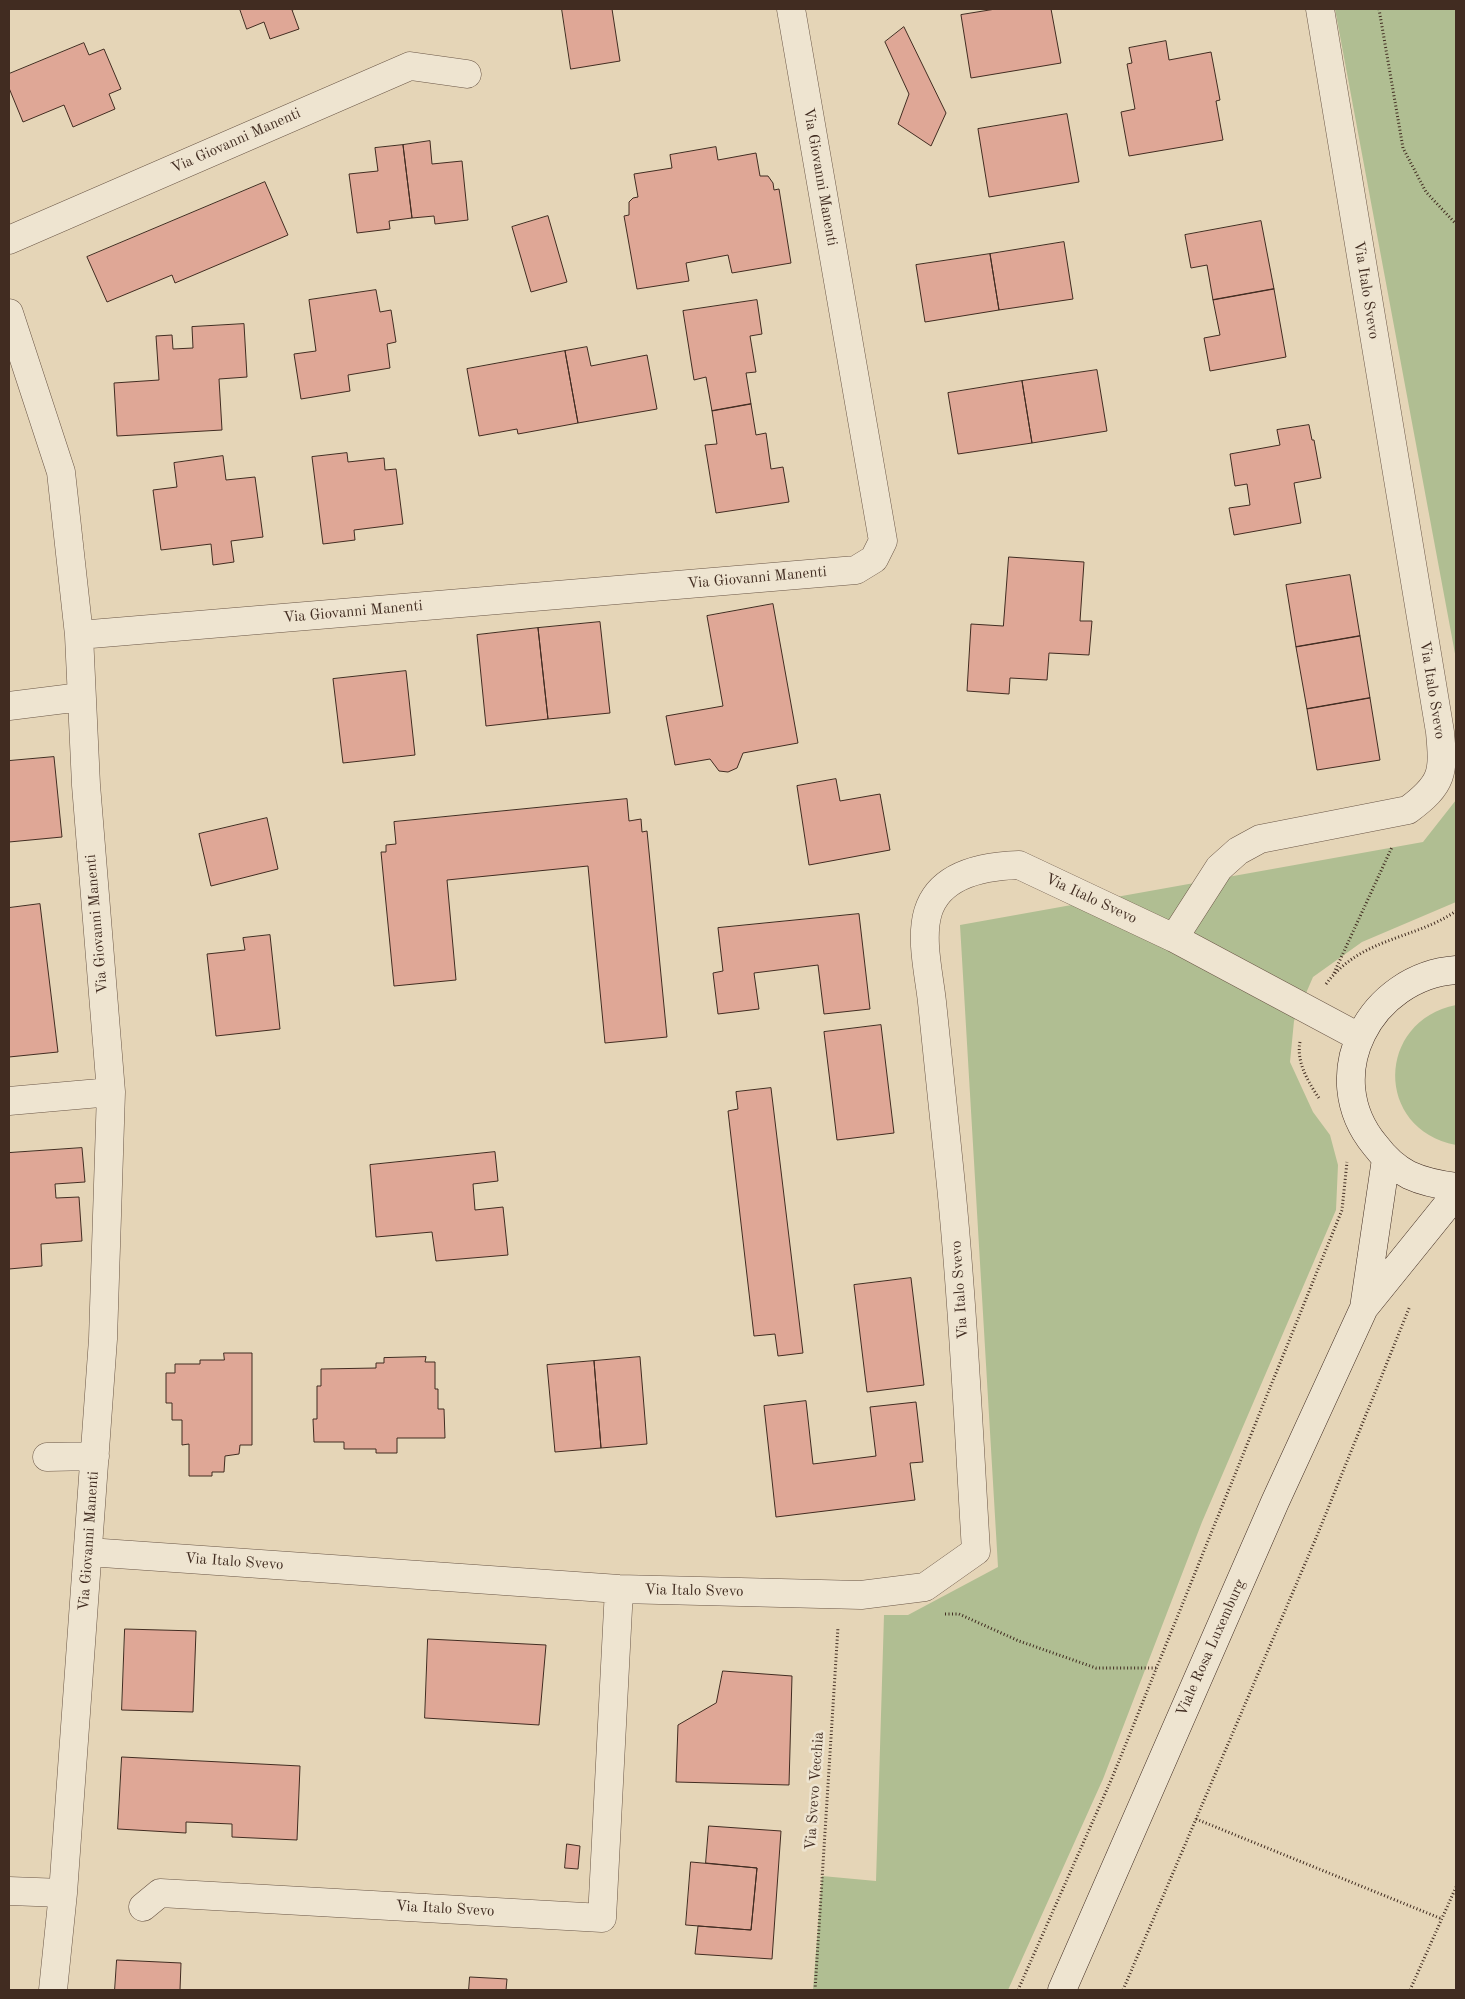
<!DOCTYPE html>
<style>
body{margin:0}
#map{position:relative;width:1465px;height:1999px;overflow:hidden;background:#e5d5b7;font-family:"Old Standard TT",serif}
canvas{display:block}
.frame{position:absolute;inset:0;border:10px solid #412c21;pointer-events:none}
</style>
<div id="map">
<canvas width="1465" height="1999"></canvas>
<div class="frame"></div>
</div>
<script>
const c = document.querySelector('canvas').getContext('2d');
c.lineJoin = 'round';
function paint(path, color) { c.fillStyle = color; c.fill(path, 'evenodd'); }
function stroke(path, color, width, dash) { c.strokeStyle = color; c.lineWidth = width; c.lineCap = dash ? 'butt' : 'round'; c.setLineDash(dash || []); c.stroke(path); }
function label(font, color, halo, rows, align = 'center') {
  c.font = font + ' "Old Standard TT",serif'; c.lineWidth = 5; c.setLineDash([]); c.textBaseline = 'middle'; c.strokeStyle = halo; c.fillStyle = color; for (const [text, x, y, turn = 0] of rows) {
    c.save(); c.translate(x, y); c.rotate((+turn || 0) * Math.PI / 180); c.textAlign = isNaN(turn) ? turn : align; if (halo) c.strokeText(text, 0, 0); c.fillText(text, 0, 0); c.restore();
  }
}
paint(new Path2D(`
 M1335,9h121v650z
 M1456,800v102l-94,40 -49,35 -19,44 -4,41 23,50 17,23 8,30 -2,45 -134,312 -99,257 -95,211h-195l9,-114 54,5 8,-266h24l90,-48 -38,-642 463,-83z
 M1456,1005v140c-82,-16 -80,-124 0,-140z`), '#b0be92');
const building = new Path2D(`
 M240,9h56l-4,1 7,19 -29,10 -6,-17 -17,7z
 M562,9h50l8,52 -49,8z
 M996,9h55l10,54 -90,15 -10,-63z
 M904,27l42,86 -15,33 -33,-22 11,-30 -24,-52z
 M1166,41l3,19 42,-8 9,48 -4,1 7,39 -94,16 -8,-44 14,-3 -8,-45 5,-1 -3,-15z
 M84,43l5,12 15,-6 17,40 -12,5 6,15 -42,18 -9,-22 -41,17 -14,-34v-14z
 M1067,114l12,68 -90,15 -11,-68z
 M430,141l2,23 30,-3 6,59 -33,4 -1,-8 -22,2 -9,-73z
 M403,145l9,73 -23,3 1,8 -33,4 -8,-59 29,-3 -3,-23z
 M716,147l2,13 38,-7 4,23h8l5,7 1,7 5,-1 12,74 -59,10 -4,-18 -42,8 3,18 -52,8 -13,-73 5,-1v-13l4,-4 5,-1 -4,-23 38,-6 -2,-13z
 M265,182l23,53 -113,48 -3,-8 -65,27 -20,-45z
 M548,216l19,66 -36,10 -19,-65z
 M1261,221l13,68 -61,11 -6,-35 -16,3 -6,-33z
 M1064,242l9,57 -74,11 -9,-56z
 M990,254l9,56 -74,12 -9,-57z
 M1274,289l12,68 -76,14 -6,-33 16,-3 -7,-35z
 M376,290l4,22 11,-2 5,32 -9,2 3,24 -42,7 2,16 -49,8 -7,-45 22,-3 -7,-51z
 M757,300l5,34 -12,2 6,36 -10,1 5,31 -39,7 -6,-34 -12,3 -11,-69z
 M244,324l3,53 -28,2 3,51 -105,6 -3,-53 45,-3 -3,-44 16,-1 1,14 20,-1 -1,-21z
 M587,347l4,19 56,-11 10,54 -79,14 -13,-72z
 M565,351l13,72 -60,11 -1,-5 -38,7 -12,-67z
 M1097,370l10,61 -75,12 -10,-62z
 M1022,381l10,62 -74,11 -10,-61z
 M751,404l5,31 10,-2 5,36 12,-2 6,35 -73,11 -11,-68 12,-1 -5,-33z
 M1309,425l3,15h2l7,38 -27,5 7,40 -67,12 -5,-27 21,-3 -3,-21 -12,2 -5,-32 50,-9 -3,-15z
 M347,453l1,9 36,-4 1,12 11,-1 7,55 -49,6 1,10 -32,4 -11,-87z
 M223,456l3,24 29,-3 8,60 -32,4 3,21 -21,3 -2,-21 -50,6 -8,-60 24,-3 -3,-24z
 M1009,557l75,5 -4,59h12l-3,34 -40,-2 -2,27 -37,-2 -1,16 -42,-3 4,-67 32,2z
 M1350,575l10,61 -64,11 -10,-62z
 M773,604l25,139 -55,10 -6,15 -9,4 -9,-1 -9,-12 -35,6 -9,-49 57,-10 -16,-90z
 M600,622l10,91 -62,6 -10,-91z
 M538,628l10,91 -62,7 -9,-91z
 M1360,636l10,62 -63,11 -11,-62z
 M406,671l9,84 -72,8 -10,-84z
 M1370,698l10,62 -63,10 -10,-61z
 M54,757l8,80 -53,5v-81z
 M836,779l4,22 40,-7 10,56 -81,15 -12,-79z
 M627,799l2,22 12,-2 1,13 5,-1 20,206 -62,6 -17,-177 -141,14 9,100 -62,6 -13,-134h5v-7l10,-1 -2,-22z
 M267,818l11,51 -67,17 -12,-52z
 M40,904l18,148 -49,5v-149z
 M859,914l11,95 -46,5 -6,-49 -64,8 5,36 -41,5 -5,-41 10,-2 -5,-43z
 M270,935l10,94 -64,7 -9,-82 38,-4 -2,-12z
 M881,1025l13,108 -57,7 -13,-108z
 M771,1088l32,265 -25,3 -3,-22 -21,2 -26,-225 10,-2 -2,-17z
 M82,1148l3,34 -30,2 1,14 23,-1 3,44 -41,3 1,22 -33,3v-116z
 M495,1152l3,29 -25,3 2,26 28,-3 5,48 -72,6 -4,-29 -56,5 -6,-72z
 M911,1278l13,107 -57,7 -13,-107z
 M224,1353h28v92h-12l-1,9 -14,2 -1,16h-12v4h-23v-32l-7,1v-25h-10v-17h-6v-30h9v-9h25v-4h24z
 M426,1357l-1,5h10v27h3v20h6l1,29h-48v15h-21v-4h-32v-7h-30l-1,-23h4v-33h4v-17l55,-1v-5h8v-5z
 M640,1357l7,87 -46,4 -7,-87z
 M594,1361l7,87 -46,4 -8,-87z
 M806,1401l7,63 63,-8 -6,-49 46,-5 7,60 -13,1 5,37 -139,17 -12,-111z
 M125,1629l71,2 -3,81 -71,-2z
 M428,1639l118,6 -7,80 -114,-7z
 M723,1671l69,5 -3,109 -113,-3 2,-57 38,-22z
 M122,1757l178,9 -3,74 -65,-3v-13l-46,-2v11l-68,-4z
 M709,1826l72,5 -9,128 -77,-5 3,-28 53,4 6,-62 -51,-5z
 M567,1844l13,2 -2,23 -13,-1z
 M691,1862l66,6 -6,62 -65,-5z
 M117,1960l64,3 -1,27h-65z
 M470,1977l37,2 -1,11h-37z`);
paint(building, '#dfa796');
stroke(building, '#412c21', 1);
const street = new Path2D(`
 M9,240l401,-174 57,8
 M9,313l52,159 18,163 7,150 25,307 -8,247 -40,554 -10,97
 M79,635l777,-65 18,-11 9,-18 -92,-532
 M9,706l72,-9
 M1174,938l185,99
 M9,1101l102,-9
 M47,1457l48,-1
 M88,1552l531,37 242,6 64,-8 51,-36c-8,-132 -14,-264 -28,-395 -5,-51 -11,-103 -16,-154 -3,-28 -12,-63 -4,-90 12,-39 57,-46 91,-47l155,73 45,-70 19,-17 22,-12 148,-29c35,-26 36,-37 32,-78l-120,-723
 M9,1891l54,2
 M143,1907l17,-14 442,25 17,-329`);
const secondary = new Path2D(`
 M1456,970c-85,6 -139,105 -81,175 9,12 20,23 34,30 15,7 31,10 47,12
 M1364,1308l22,-149
 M1062,1990l213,-488 89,-194 92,-114`);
stroke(street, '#6a5646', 29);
stroke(secondary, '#412c21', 29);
stroke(new Path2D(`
 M1379,9l24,139 23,44 30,32
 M1334,973l58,-126
 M1326,984c35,-47 88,-44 130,-73
 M1300,1042c-4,19 8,40 19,56
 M945,1614h14l60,27 77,27h61
 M1196,1819l246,100
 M815,1990l23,-363
 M1018,1990l94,-212 230,-568 5,-48
 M1123,1990l193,-452 94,-232
 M1410,1990l46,-103`), '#412c21', 3, [1, 2.5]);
stroke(street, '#eee4d0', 28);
stroke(secondary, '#eee4d0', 28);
label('15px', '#412c21', '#eee4d0', [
 ["Via Giovanni Manenti",236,141,-24],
 ["Via Giovanni Manenti",820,177,80],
 ["Via Italo Svevo",1366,290,81],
 ["Via Giovanni Manenti",757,578,-5],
 ["Via Giovanni Manenti",353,612,-5],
 ["Via Italo Svevo",1432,690,81],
 ["Via Italo Svevo",1091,899,25],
 ["Via Giovanni Manenti",97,924,-95],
 ["Via Italo Svevo",960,1290,-94],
 ["Via Giovanni Manenti",89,1541,-86],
 ["Via Italo Svevo",234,1562,4],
 ["Via Italo Svevo",694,1591,1],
 ["Viale Rosa Luxemburg",1211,1648,-66],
 ["Via Svevo Vecchia",815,1791,-86],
 ["Via Italo Svevo",445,1909,3]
]);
</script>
